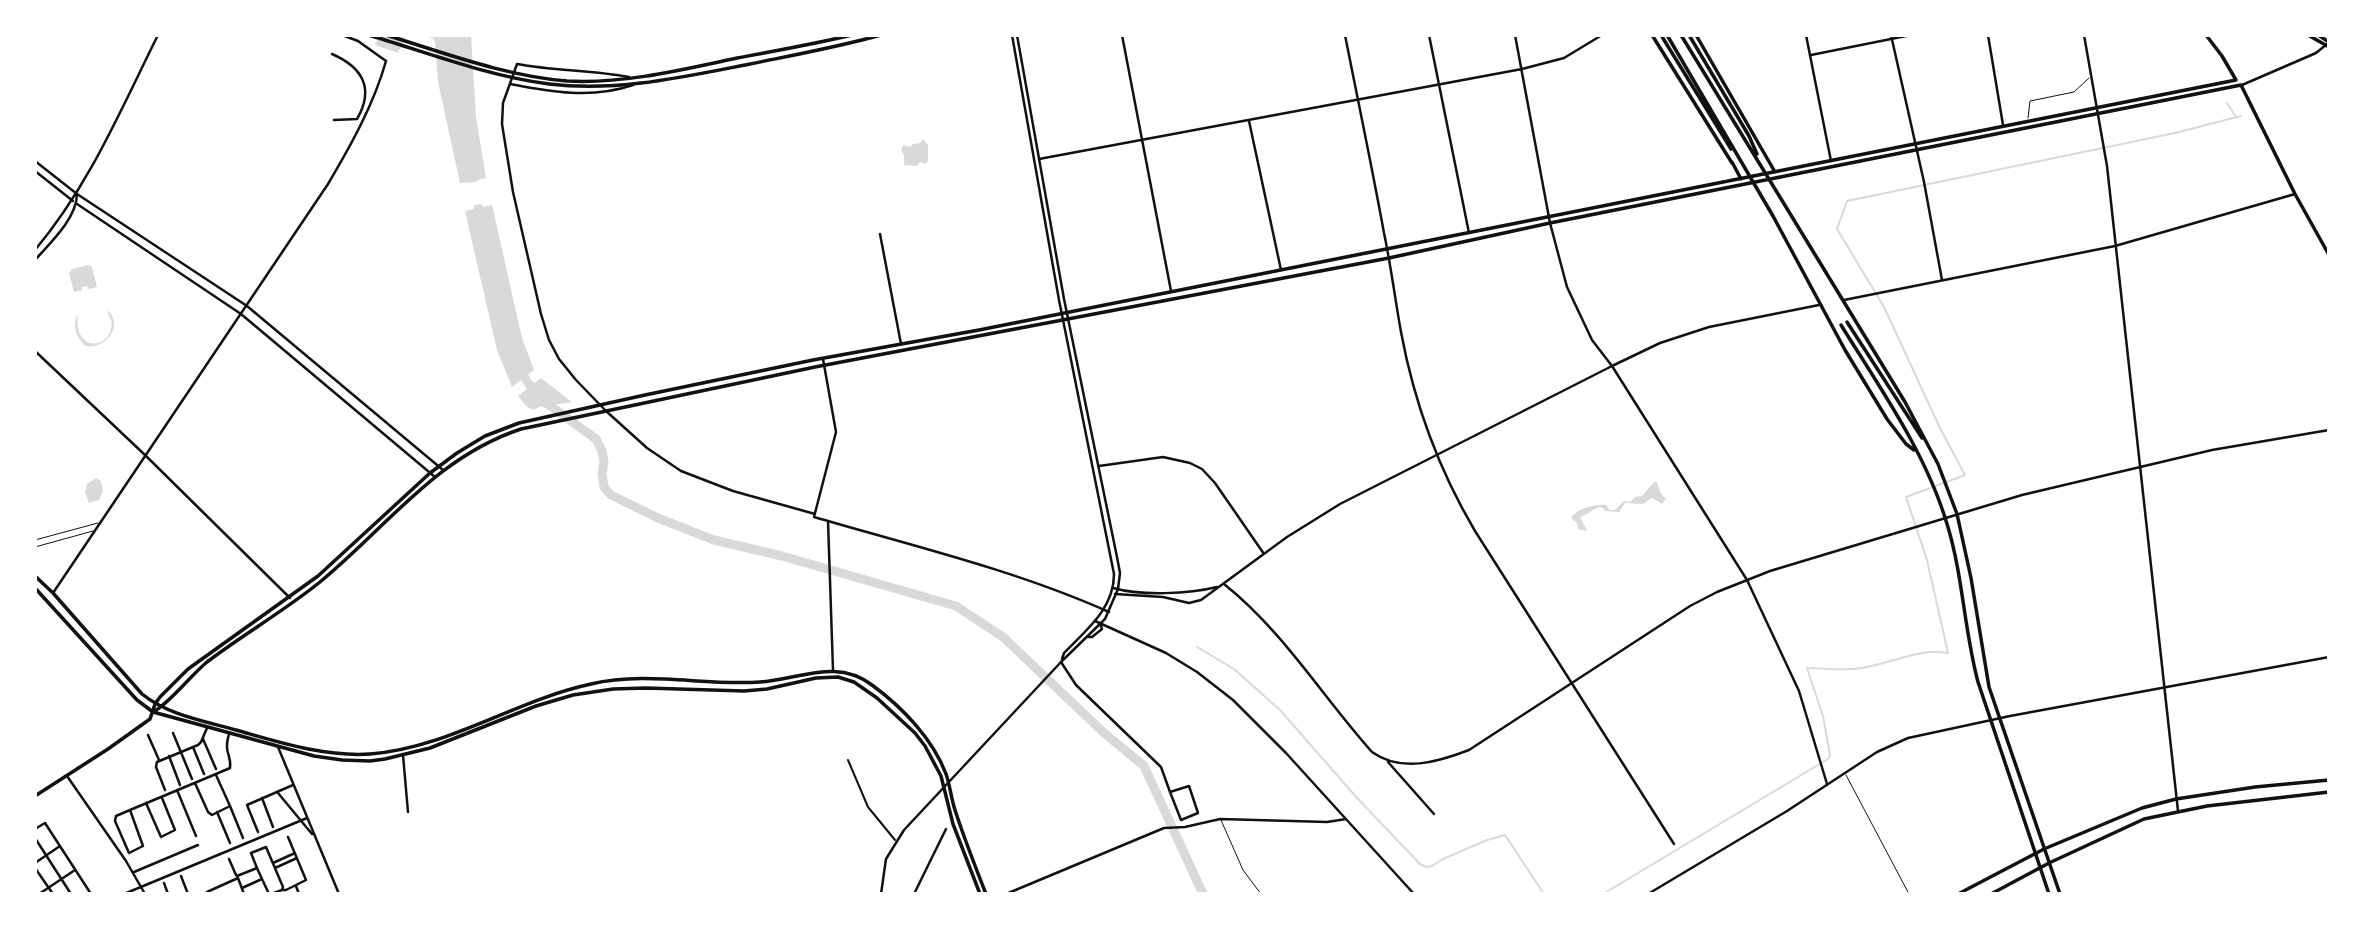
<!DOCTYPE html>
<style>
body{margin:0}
#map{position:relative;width:2364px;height:929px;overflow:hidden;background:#fff;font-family:Signika,sans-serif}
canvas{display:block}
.frame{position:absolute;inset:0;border:37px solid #fff;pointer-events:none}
</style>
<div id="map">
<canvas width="2364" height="929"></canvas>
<div class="frame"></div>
</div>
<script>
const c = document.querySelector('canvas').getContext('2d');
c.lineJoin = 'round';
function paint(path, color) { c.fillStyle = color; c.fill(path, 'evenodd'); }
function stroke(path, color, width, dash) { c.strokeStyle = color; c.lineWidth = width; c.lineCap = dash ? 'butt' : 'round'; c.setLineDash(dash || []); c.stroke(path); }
paint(new Path2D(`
 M380,35h26l-8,18 -23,-8z
 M420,35h51l5,82 10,61 -9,2v2l-17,1 -22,-101 -3,-40 -3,-4z
 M923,139l5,6v16l-2,3 -6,-2 -3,4 -13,-1v-10l-3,-4 2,-6 7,2 3,-3 7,-1z
 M482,204l1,3 9,-2 30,133 12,32 -22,17 -15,-37 -32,-139 9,-2v-4z
 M88,265l4,2 5,20 -9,2 -1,-3 -5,1v3l-8,2 -5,-19 3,-4z
 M107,310c18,15 -1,40 -22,36 -8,-9 -13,-19 -8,-31 1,5 0,12 2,17 9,22 37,9 32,-12 -1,-3 -3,-6 -4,-10z
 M541,378l31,24 -33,5 -5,3 -7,-3 -9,-11z
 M96,478l5,3 2,10 -4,9 -10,3 -4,-10 2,-9z
 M1654,482h3l3,10 6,7 -4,5 -10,-6 -9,6 -18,-1 -6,9 -13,-1 -5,-4c-8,1 -13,8 -21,10l7,14 -9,-2 -1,-6 -6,-5c7,-10 23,-14 35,-13l4,5h5l9,-9 6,1 5,-5 7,-1z`), '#d9d9d9');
stroke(new Path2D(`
 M2227,103l9,14
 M1197,647l37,22 46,41 78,89 62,65 6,3 6,-1 11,-7 44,-19 18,-5 39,59
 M1603,894l225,-135 2,-4 -7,-39 -16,-48c18,0 37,3 55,0 31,-5 55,-20 86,-15l-21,-93 -21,-63 59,-22 -25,-47 -56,-121 -47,-78 10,-28 328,-68 66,-17`), '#d9d9d9', 2);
stroke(new Path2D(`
 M519,368l9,15 17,19 51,37 6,12 2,11 -2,12 2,13 7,8 47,23 56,22 68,16 174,50 47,31 100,95 41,34 59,128`), '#d9d9d9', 9);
stroke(new Path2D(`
 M2028,118l2,-17 44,-9 15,-14
 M35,540l63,-17
 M35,547l58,-16
 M1846,775l63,119
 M1221,820l22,50 18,24`), '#111', 1);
stroke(new Path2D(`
 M848,760l20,47 27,33`), '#111', 2);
stroke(new Path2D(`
 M1122,35l49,256
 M1345,35c13,66 27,132 39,198 7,33 11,66 17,99 13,70 38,138 74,199l199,313
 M1429,35l40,198
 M1515,35l35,188 17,64 25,53 20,26 135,214 52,111 28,93
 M1806,35l25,126
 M2084,35l23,131 71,645
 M332,54c30,13 43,34 25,65l-23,1
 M1811,55l100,-20
 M629,77c-37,-7 -75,-6 -112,-13l-14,39 -1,21 11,68 28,122 8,26 10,19 17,21 30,31 41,37 34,23 52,20 82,23
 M510,84c41,8 82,15 123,1
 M1249,121l32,149
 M1039,159l483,-90 42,-11 38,-23
 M77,194l170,112 196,164
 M77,204l164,110 194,163
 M880,234l21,110
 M1844,300l271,-54 180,-52
 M35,351l110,104 145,143
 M823,359l13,73 -22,85c99,29 201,53 295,95
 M1099,466l64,-9 27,6 12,6 13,14 49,71
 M828,521l5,149
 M1224,584c59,47 98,112 148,168 29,21 66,10 97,-2l221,-144 27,-14 53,-21 252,-76 190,-45 117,-20
 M1113,588c28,8 76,6 104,-1
 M53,593l275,-409c23,-39 46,-80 58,-123
 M1115,594l48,3 26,6 12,-3 86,-63 53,-33 272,-138 48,-23 49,-16 110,-22
 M1095,621l71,32 31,19 36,28 53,53 128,141
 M1061,662l15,23 85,82 9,25 19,-6 9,27 -17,7 -11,-28
 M173,733l19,46
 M148,735l11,25
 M203,739l13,30
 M193,747l11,27
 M278,747l61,147
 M403,755l5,57
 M169,756l11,29
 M1388,762l46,52
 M67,776l59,85 19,33
 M195,783l13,29 4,3 18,-9 -14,-31
 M165,790l-9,-23 1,-5 41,-17 3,-3 6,-14
 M177,790l19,46
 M278,793l34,41
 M262,798l11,29
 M146,803l15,34 14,-7 -13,-32
 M230,806l13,32
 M130,810l13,36 -14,7 -14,-32 1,-5 14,-6 86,-36 14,-6c2,-13 -7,-15 -1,-34
 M217,812l13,31
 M35,829l10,-6 46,71
 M258,832l-11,-27 46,-20
 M35,838l36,56
 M229,859l7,16
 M35,863l25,-17
 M273,863l22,-10
 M35,868l18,26
 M257,868l-6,-15 15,-6 17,40 -1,3 -11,4
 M275,868l22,-10
 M134,872l64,-27
 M181,876l7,18
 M237,876l20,-8 5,11 -20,9
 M262,879l7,15
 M164,883l4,11
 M296,886l3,8
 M282,890h4l20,-10 -18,-43
 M39,894l36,-24
 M124,894l183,-76
 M208,894l-1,-2 31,-14 6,16
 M914,894l32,-65
 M1006,894l158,-66 21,-1 35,-8 107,3 19,-3
 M1648,894l139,-83 90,-59 31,-14 102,-22 319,-59`), '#111', 2.5);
stroke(new Path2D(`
 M342,35l16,6 28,20
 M1012,35l47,265 55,274c0,35 -28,56 -50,79l-2,6
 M1891,35l33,147 18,98
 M1988,35l15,90
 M2242,85l74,-32 11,-9
 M35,161l42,33
 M35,171l38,30
 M35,250c54,-64 86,-141 123,-215
 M35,260c15,-17 42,-42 42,-66
 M1087,637h5l10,-8 -1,-3
 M881,894l5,-35 18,-29 157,-168 44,-43 13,-30 2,-16 -3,-16 -53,-258 -47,-264`), '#111', 2.5);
stroke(new Path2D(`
 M369,35c59,18 119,41 180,49 69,8 134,-7 201,-20 44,-9 88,-17 131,-29
 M386,35c59,18 119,41 181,46 57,3 114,-11 170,-23 38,-7 77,-14 115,-23
 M1652,35l80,128
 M1661,35l70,114
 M1667,35l106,181 72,134 42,69 19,25 8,6
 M1681,35l224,367 33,62 19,50 14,64 18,109 71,207
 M1689,35l60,101 8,18
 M1696,35l79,137
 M2206,35l16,21 14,24
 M2308,35l21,12
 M2318,35l11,7
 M2241,85l54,109 34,61
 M1732,162l9,17
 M1847,322l75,116
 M1841,325c39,63 85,128 106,199 16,51 17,106 31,158l71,212
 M35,576l18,17 89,101c26,21 62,27 94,36 43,12 88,27 134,24 78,-6 146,-54 221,-70 56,-13 114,2 169,-2 40,-3 77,-24 112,3 30,22 61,54 74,89 4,11 5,24 9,36 9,28 20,56 31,84
 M35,588l102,112 16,12 161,44 28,4 28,1 15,-2 45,-11 106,-42 37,-11 40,-6 33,-1 98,3 23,-2 49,-11 22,-1 16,5 23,16 38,35 10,13 16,30 12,48 27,70
 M153,712c16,-8 37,-36 54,-50 37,-28 77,-51 113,-80 67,-55 116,-125 201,-153l294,-62 574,-109 161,-35 691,-138
 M35,796l73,-47 42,-30 5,-15 5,-7 28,-28 130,-93 112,-103 27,-20 28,-17 34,-13 126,-28 168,-35 166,-30 1257,-250`), '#111', 3.5);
stroke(new Path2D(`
 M1958,894l86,-45 98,-41 34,-9 79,-12 74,-7
 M1991,894l58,-31 95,-44 63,-13 122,-14`), '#111', 3.5);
</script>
